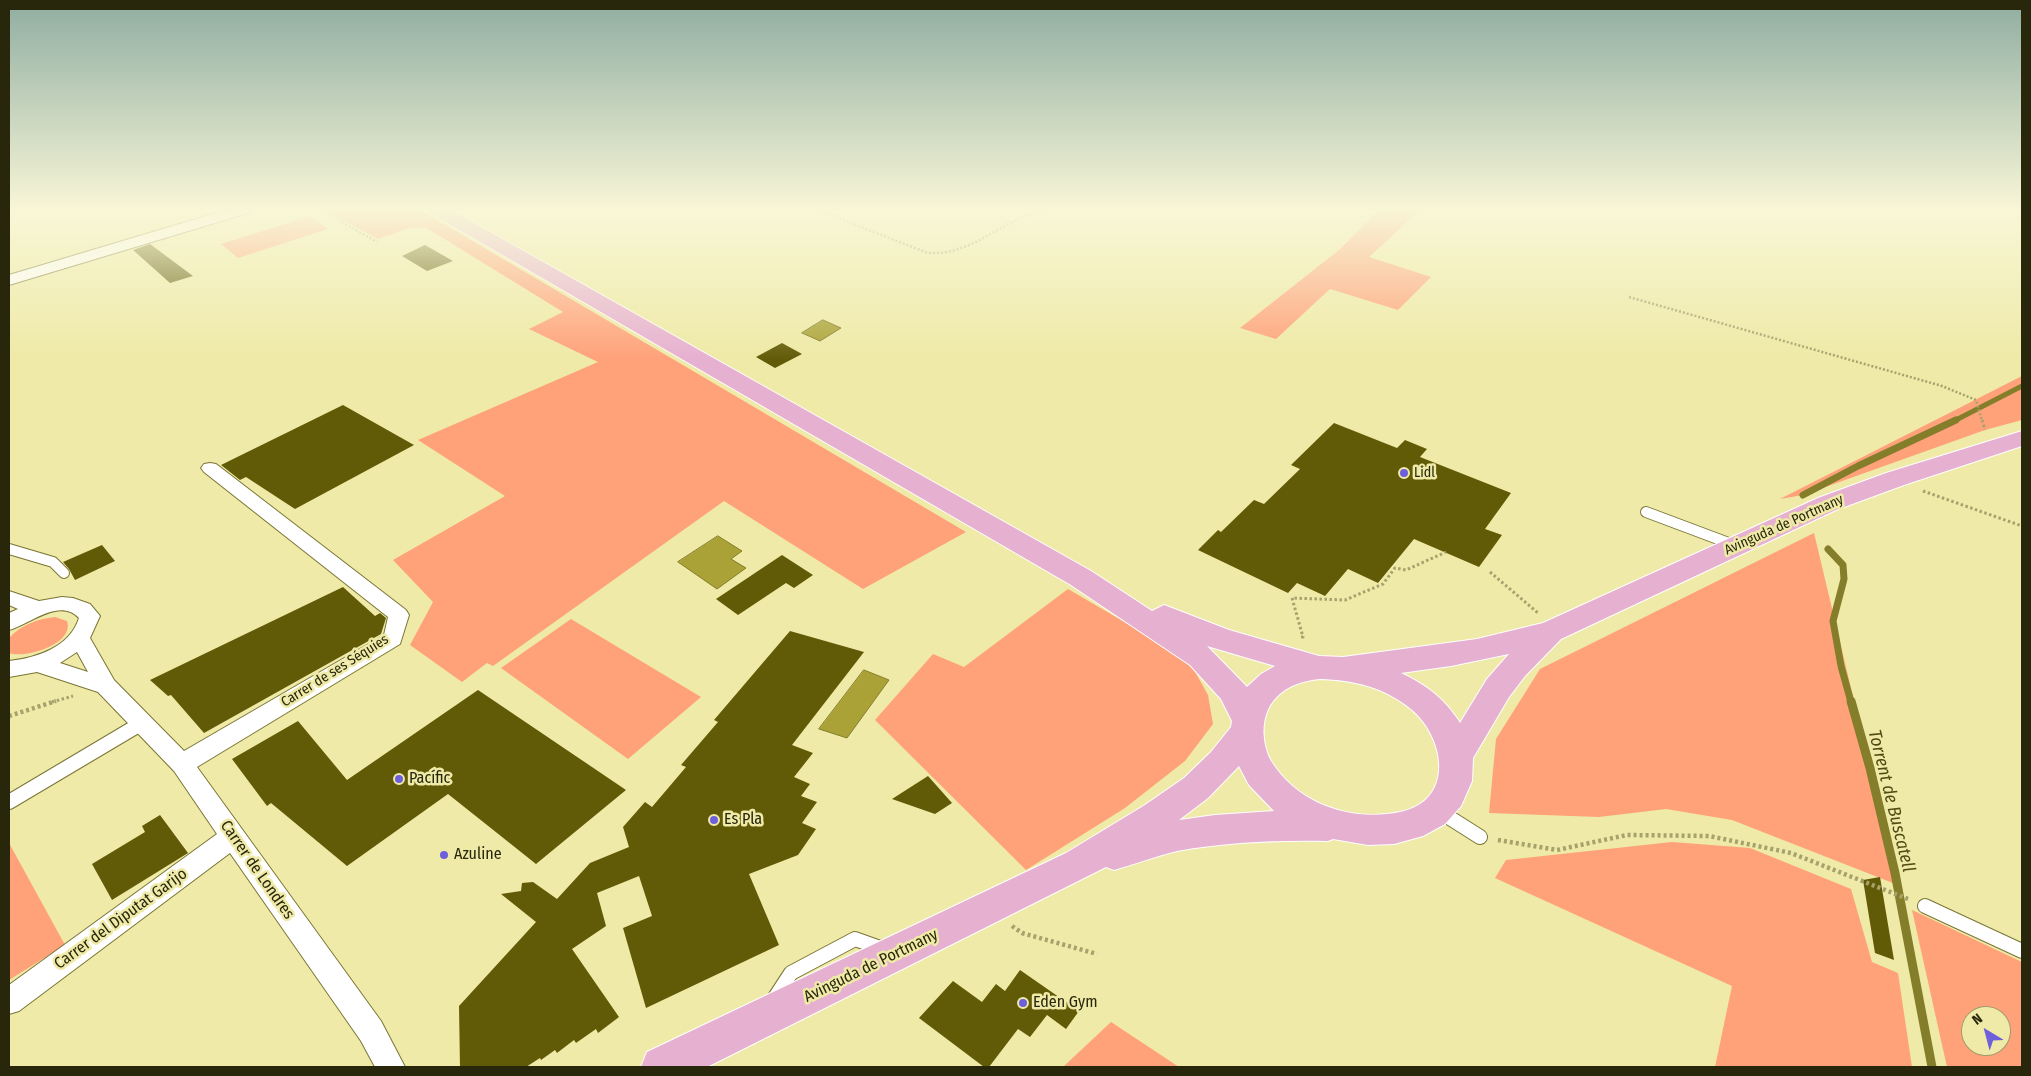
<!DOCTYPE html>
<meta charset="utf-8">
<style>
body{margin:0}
#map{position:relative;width:2031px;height:1076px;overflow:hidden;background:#efeaa7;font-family:"Fira Sans Condensed",sans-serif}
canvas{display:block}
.frame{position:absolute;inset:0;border:10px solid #28260b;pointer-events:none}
.north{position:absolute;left:1961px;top:1006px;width:50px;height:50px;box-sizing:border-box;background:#efeaa7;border:1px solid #9f9c69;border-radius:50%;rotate:323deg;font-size:14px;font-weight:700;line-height:20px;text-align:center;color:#28260b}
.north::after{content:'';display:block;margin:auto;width:18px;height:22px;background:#6e60da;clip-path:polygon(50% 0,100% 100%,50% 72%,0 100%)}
</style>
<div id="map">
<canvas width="2031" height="1076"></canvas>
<div class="frame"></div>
<div class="north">N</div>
</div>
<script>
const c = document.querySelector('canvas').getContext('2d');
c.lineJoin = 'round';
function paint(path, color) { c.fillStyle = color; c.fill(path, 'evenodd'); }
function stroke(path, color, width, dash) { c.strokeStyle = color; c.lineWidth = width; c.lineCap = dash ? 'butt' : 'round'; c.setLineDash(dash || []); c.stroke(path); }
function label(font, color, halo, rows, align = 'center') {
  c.font = font + ' "Fira Sans Condensed",sans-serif'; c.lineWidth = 5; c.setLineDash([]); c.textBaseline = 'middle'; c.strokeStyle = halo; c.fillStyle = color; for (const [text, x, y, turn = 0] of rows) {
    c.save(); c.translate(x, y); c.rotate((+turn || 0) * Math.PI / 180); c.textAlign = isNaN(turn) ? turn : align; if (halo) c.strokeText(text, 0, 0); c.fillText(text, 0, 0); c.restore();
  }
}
paint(new Path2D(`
 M324,210h96l546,322 -103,57 -139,-88 -231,165 -6,-3 -25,19 -52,-37 23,-43 -40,-42 112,-64 -87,-56 180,-78 -69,-33 34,-17 -138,-85 -15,1 -32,11z
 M1379,210h41l-51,47 62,20 -33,33 -68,-21 -54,50 -36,-11 99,-78z
 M310,216l18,13 -90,29 -17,-14z
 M2022,376v44l-37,10 -182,65 -23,4z
 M1814,533l84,352 -166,-65 -66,-11 -67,8 -110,-4 7,-74 44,-70z
 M1068,589l89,52 36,27 15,27 5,29 -28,37 -60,47 -99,62 -151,-150 58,-66 31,13z
 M55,617l12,4c8,23 -42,38 -58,32v-15c12,-13 28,-19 46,-21z
 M571,619l130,78 -73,62 -127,-91z
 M1672,842l78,6 101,41 21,73 26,11 14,94h-197l17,-81 -237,-108 11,-18z
 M9,843l56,102 -56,35z
 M1912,910l110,52v105h-75zM1971,1016h30v30h-30z
 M1111,1022l68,45h-116z`), '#ffa179');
const water = new Path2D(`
 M823,320l18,8 -21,13 -18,-8z
 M718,536l24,15 -11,8 15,9 -29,21 -39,-27z
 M864,670l25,10 -42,58 -28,-9z`);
paint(water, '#aba237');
stroke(water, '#847d2a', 1);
stroke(new Path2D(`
 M1954,421l68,-35`), '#847d2a', 5);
stroke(new Path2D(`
 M1803,495l55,-29 98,-46
 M1828,549l15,16 1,14 -11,42 8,45 10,36`), '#847d2a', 7);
stroke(new Path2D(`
 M1851,701l19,67 25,105 37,194`), '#847d2a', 9);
paint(new Path2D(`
 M150,244l43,32 -23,7 -37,-33z
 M425,245l28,16 -26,10 -25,-15z
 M782,343l20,11 -27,14 -19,-11z
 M343,405l71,40 -119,64 -49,-32 -6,3 -19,-15z
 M1334,423l63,25 8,-8 22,9 -7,8 91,36 -26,36 17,6 -23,32 -65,-28 -36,44 -30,-14 -23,27 -28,-13 -9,10 -90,-43 20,-20 3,2 33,-32 10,4 36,-35 -9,-4z
 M102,545l13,16 -40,19 -6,-11 -6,-7z
 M782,555l31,20 -19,13 -8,-5 -48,32 -22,-16z
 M343,587l32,29 5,-3 6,5 -5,16 -177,99 -33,-38 -3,1 -18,-16z
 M790,631l74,21 -72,93 21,8 -19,24 16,7 -9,12 16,6 -15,21 14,6 -18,26 -49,19 30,71 -133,63 -23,-80 29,-12 -13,-40 -42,17 9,33 -34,23 47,68 -21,16 -2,-4 -20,14 -2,-3 -17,13 -2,-3 -14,10 -1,-2 -14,9h-66l-1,-61 77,-84 -35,-28 20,-3 1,-8 11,-1 24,17 33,-36 39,-16 -6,-20 22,-25 7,5 34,-40 -5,-2 37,-43 -4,-2z
 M478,690l148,100 -90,74 -88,-70 -101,72 -76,-63 -4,3 -35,-47 66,-38 49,59z
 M928,776l24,27 -17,11 -43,-15z
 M160,815l28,38 -76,47 -20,-36 53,-32 -3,-6z
 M1880,877l14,83 -19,-7 -12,-73z
 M1020,970l59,41 -13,18 -19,-14 -17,22 -12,-8 -29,38h-5l-65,-49 34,-37 29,21 14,-18 9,7z`), '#615a07');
const serviceFar1 = new Path2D(`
 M1646,512l88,33
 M9,549l44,13 11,11`);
const service = new Path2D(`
 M9,802l133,-79
 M1439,811l41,26
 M1925,906l97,45
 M774,999l17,-26 64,-34 28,10`);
const minor = new Path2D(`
 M210,463l6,1 190,146 3,5 -9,29 -203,123 184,254 24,46h-30l-14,-26 -131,-188 -211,158 -10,3v-29l208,-151 -43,-63 -76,-79 -61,-20 -28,5v-16c28,-3 61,-14 70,-43 -20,-21 -50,7 -70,12v-17l9,-4 -9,-4v-14l30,10 23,-4 11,1 17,6 10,12 -10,22 24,42 70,71 200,-116 4,-18 -184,-145 -3,-4 3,-4zM77,652l11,20 -28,-9z`);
const tertiary = new Path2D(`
 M226,210h24l-2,3 -239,72v-10z`);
const primary = new Path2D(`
 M429,210h22l640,361 61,40 12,-6 65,25 90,26 24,1 134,-18 66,-16 275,-125 68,-25 136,-42v15l-118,39 -68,25 -275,129 -36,37 -16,21 -36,61 -1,23 -11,25 -16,18 -22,12 -29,8 -26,1 -35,-6 -5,2c-51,-1 -101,1 -151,10 -21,5 -42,13 -63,19l-8,-3 -399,200h-66l6,-15 419,-199 79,-48 39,-27 27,-26 20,-25 1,-6 -11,-22 -31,-34 -119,-80 -639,-371zM1207,646l68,20 -14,8 -14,13zM1509,654l-22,25 -27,44c-15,-24 -34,-38 -59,-50l50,-7zM1320,679c34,1 64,8 91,30 35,29 44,92 -11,103 -47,10 -100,-7 -127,-48 -5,-7 -8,-16 -9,-25 -4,-37 21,-57 56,-60zM1239,766l10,19 25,26 -59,4 -36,5 29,-22z`);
stroke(serviceFar1, '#7a7535', 12);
stroke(service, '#7a7535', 16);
stroke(minor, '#7a7535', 2);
stroke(tertiary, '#7a7535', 2);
stroke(primary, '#fff', 2);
stroke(new Path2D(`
 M321,210l56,32
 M817,210l111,43c38,2 63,-22 96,-37 7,-3 16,-4 23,-6
 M1629,297l313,89 34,14 6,21`), '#a6a26e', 2.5, [2, 2]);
stroke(new Path2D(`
 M1982,420l3,10
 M1923,491l99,35
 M1490,572l48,41
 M1301,637h2l-11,-39 53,2 38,-16 12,-16 11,2 40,-18
 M52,702l21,-6`), '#a6a26e', 3, [2.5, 2.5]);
stroke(new Path2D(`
 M9,716l47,-15
 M1498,840l59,10 70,-15 82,1 82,17 117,46
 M1012,926l10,7 75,21`), '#a6a26e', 4.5, [3, 3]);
stroke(serviceFar1, '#fff', 10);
stroke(service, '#fff', 14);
paint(minor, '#fff');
paint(tertiary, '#fff');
paint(primary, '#e6b0d1');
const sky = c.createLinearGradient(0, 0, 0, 360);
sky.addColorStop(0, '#8fada1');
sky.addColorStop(0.58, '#f8f6d7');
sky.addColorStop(1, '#f8f6d700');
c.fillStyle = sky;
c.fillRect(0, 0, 2031, 360);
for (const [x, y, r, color] of [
 [1404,473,5,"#6e60da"],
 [399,779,5,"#6e60da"],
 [714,820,5,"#6e60da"],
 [444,855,5,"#6e60da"],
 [1023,1003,5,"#6e60da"]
]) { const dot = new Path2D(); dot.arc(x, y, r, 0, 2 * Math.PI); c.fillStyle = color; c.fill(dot); stroke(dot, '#efeaa7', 2); }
label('14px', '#28260b', '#efeaa7', [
 ["Lidl",1414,473]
], 'left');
label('14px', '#28260b', '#efeaa7', [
 ["Avinguda de Portmany",1784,525,-24],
 ["Carrer de ses Séquies",335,671,-32]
]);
label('16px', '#28260b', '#efeaa7', [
 ["Pacífic",409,779],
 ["Es Pla",724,820],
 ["Azuline",454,855],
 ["Eden Gym",1033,1003]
], 'left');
label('16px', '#28260b', '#efeaa7', [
 ["Carrer de Londres",257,870,55],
 ["Carrer del Diputat Garijo",121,919,-36],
 ["Avinguda de Portmany",871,966,-26]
]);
label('italic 18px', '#504b13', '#efeaa7', [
 ["Torrent de Buscatell",1891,801,76]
]);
</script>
